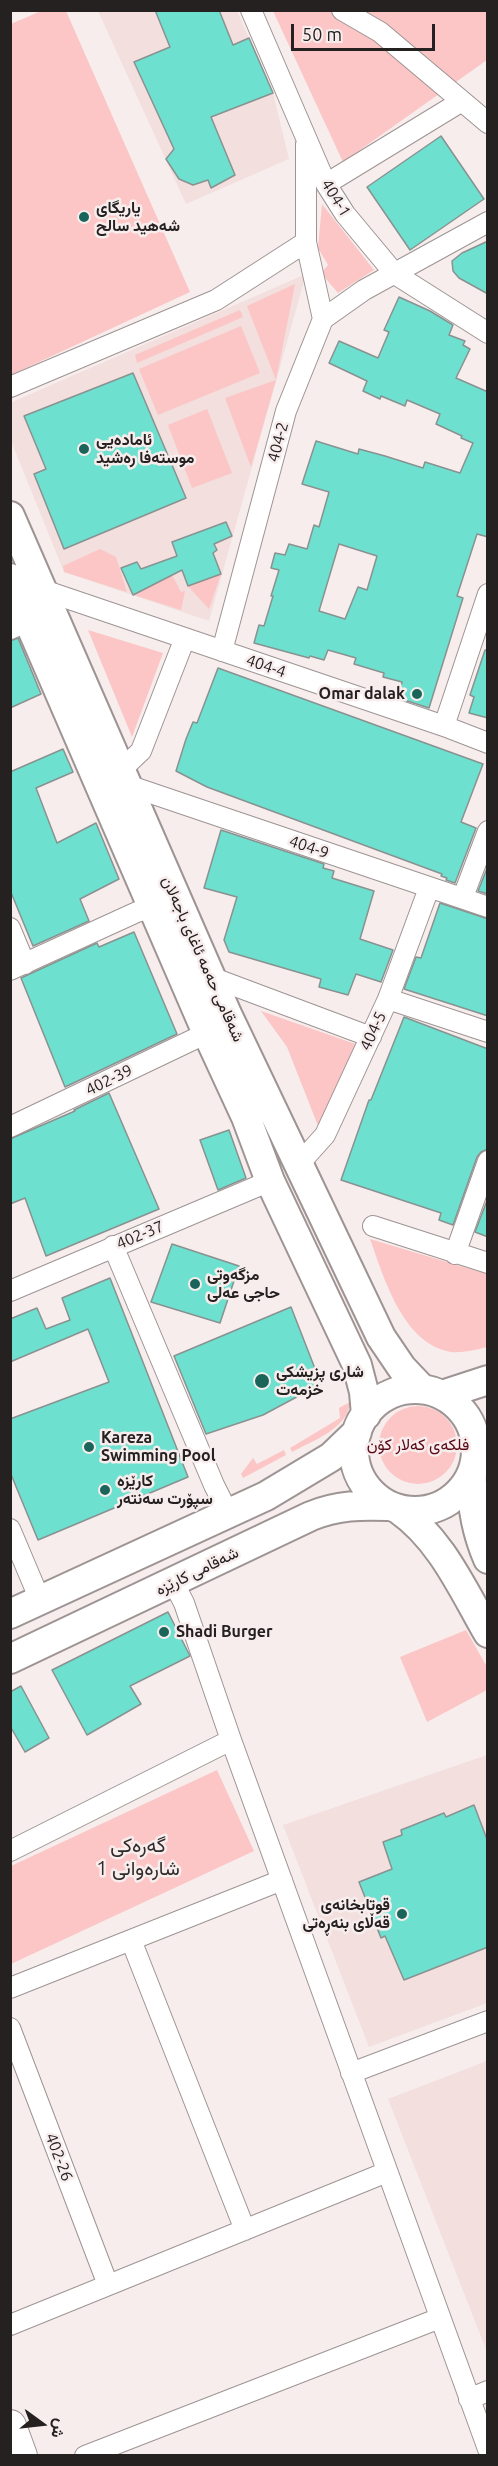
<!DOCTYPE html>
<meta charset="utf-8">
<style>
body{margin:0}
#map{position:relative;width:498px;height:2466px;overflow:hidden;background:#f8eded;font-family:Ubuntu,Vazirmatn,sans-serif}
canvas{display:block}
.frame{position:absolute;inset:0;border:12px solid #252121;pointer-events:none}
.north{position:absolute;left:12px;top:2394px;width:60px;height:60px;-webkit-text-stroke:4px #f8eded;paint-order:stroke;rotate:105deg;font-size:16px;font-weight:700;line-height:24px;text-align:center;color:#252121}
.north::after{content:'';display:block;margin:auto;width:21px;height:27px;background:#252121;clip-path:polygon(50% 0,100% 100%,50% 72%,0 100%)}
.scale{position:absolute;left:291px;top:24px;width:144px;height:27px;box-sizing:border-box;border:3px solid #252121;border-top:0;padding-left:8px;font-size:18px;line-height:21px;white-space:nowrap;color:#252121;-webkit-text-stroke:4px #f8eded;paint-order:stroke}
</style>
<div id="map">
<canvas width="498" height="2466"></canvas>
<div class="frame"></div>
<div class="north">ش</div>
<div class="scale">50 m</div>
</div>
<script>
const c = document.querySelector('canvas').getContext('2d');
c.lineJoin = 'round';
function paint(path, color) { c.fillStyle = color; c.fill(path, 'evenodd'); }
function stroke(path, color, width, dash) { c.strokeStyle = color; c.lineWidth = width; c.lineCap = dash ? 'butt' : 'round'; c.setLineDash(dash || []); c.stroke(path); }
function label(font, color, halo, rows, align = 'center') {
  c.font = font + ' Ubuntu,Vazirmatn,sans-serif'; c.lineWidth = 5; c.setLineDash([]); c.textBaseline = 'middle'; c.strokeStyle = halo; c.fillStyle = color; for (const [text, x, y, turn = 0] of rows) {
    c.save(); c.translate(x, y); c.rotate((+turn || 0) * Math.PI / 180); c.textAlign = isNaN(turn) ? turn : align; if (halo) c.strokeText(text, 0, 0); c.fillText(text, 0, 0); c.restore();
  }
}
paint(new Path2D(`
 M98,11h139l36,82 16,66 -103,45z
 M306,274l-97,347 -145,-49 -53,-131 -1,-38z
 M487,1755v248l-118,44 -86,-222z
 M487,2061v291l-99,-253z`), '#f2dfde');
paint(new Path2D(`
 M41,11h25l124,281 -179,83v-351z
 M273,11h214v49l-144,102z
 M322,204l52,66 -36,23 -17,-20 7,-8 -10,-17z
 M295,284l-19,96 -25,87 -26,-69 51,-18 -29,-74z
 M240,310l3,7 -106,46 -2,-8z
 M241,326l19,47 -102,42 -19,-46z
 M207,409l25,64 -40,15 -24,-63z
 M100,549l16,8 11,35 -63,-20 -1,-6z
 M221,574l-12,35 -21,-23z
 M172,575l9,17 4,-1 -4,19 -47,-15z
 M88,630l75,23 -31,84z
 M261,1011l100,35 -37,95 -37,-94z
 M370,1239l117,35v73c-11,3 -25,6 -36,5 -48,-8 -67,-74 -81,-113z
 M350,1402c-2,27 -38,39 -58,50l-2,-4 50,-30 -1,-10z
 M379 1445a39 39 0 1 1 78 0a39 39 0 1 1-78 0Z
 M284,1450l2,5 -43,23 -2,-4 12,-16 4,6z
 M466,1630l21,37v23l-60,32 -27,-65z
 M217,1770l37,81 -243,113v-98z`), '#fbc6c5');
const building = new Path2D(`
 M155,10h64l14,35 16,-7 24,55 -62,24 24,58 -24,13 -3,-8 -15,5 -14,-6 -13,-20 8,-10 -40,-87 36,-15z
 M441,136l43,63 -74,51 -43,-63z
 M488,241v53l-29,-16 -6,-7 -1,-10 10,-8z
 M399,297l31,14 23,14 -4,10 16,6 -2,4 7,4 -14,29 32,14v145l-11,-3 -20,62 6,2 -34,110 -31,-10 4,-16 -19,-5 1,-4 -30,-9 2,-6 -28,-8 -4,10 -14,-4 -1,2 -55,-15 5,-18 5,1 9,-30h-2l8,-26 -8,-2 4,-15 10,2 4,-11 18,5 7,-24 5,2 10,-35 -27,-8 14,-43 42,13 1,-5 26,7 38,12 2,-6 35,11 13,-30 -12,-5 1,-2 -26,-12 4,-10 -33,-14 -2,6 -24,-10 -1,3 -17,-8 4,-10 -38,-18 10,-22 39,17 11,-26 -5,-2zM339,544l38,12 -10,34 -9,-3 -13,32 -26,-8z
 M133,373l53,125 -122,51 -30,-75 12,-5 -22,-53z
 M226,522l6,14 -18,8 3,6 -4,3 8,21 -33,12 -6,-16 -49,25 -12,-27 16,-6 4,7 36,-13 -5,-14z
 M18,638l23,56 -31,14v-67z
 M485,650h3v68l-19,-5 5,-16 -4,-2z
 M218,668l265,96 -22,58 15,6 -21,55 -9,-3 1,-2 -6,-2 1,-2 -235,-87 -31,-16 10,-32 7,-17 4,1z
 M63,749l10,23 -37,16 21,55 39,-20 23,56 -39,20 9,22 -56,25 -23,-56v-118z
 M221,830l103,34 -1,4 11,3 -2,7 42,13 -14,48 33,11 -12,32 -25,-8 -8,21 -29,-8 2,-8 -92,-27 -5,-12 13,-43 -33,-9z
 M488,866v28l-10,-3z
 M440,903l48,16v97l-84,-27 12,-32 5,1z
 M134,932l43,102 -112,53 -44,-109 76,-35 2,4z
 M404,1017l84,32v100l-7,3 -4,5 -24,68 -14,-5 2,-7 -100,-33 28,-80h2z
 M109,1093l50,116 -113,47 -21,-58 -15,6v-65l65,-28 -1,-1z
 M229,1130l17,48 -28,12 -18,-50z
 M488,1198v39l-13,-5z
 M172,1244l67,22 -19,57 -69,-21z
 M110,1278l78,199 -150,63 -28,-68v-53l99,-37 -21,-53 -78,33v-43l27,-11 9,21 24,-9 -8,-22z
 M291,1307l30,77 -58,31 -57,19 -32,-78z
 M168,1612l22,44 -60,30 11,18 -54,31 -35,-65z
 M21,1686l28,52 -24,14 -15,-26v-34z
 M474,1805l14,37v105l-84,33 -19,-44 -4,2 -22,-56 33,-13 -9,-27 19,-7 -1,-5 43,-17 2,4z`);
paint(building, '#6ee0cf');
stroke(building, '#889290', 1.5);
const minor = new Path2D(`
 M251,10l75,174 19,30 50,60 93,59
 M342,10l38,22 108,91
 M306,144v98l17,77
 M326,184l136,-83
 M10,387l206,-87 90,-58
 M43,590l401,136 44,17
 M10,629l18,-8
 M222,651l64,-240 37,-92 41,-29 124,-68
 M444,726l44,-132
 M122,769l19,-18 44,-113
 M130,786l358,121
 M463,897l25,-66
 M10,928l15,36
 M10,970l127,-58 17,-5
 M211,977l160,60
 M388,999l100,33
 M10,1127l197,-94
 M299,1164l26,-29 63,-136 41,-111
 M373,1226l115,37
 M113,1246l101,239 15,30
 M455,1254l33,-93
 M10,1291l260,-110
 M10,1529l30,71
 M173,1582l11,21 47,137 257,709
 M10,1851l221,-111
 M131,1940l114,290
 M10,1988l272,-108
 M10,2028l98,257
 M351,2073l137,-52
 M10,2325l377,-153
 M469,2399l19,-8
 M85,2456l355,-138`);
const secondary = new Path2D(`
 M10,516l217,498 154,323 21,31 20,21
 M10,578l193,446 43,93 24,64 87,184 7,27 2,23
 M354 1450a61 61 0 1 1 122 0a61 61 0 1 1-122 0Z
 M442,1395l46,-15
 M472,1474c-1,30 4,57 16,85
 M398,1509c43,30 64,79 90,124
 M10,1614l256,-118 65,-39 26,-25
 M10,1659l301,-143c27,-11 50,-11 78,-10`);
const primary = new Path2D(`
 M10,2426l11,30`);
stroke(minor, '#9d9493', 22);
stroke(secondary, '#9d9493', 32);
stroke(primary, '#9d9493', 34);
stroke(minor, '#fff', 20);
stroke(secondary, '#fff', 28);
stroke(primary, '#fff', 32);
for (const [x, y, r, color] of [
 [84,217,6,"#1a645a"],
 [84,449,6,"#1a645a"],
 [417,694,6,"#1a645a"],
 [195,1284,6,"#1a645a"],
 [262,1381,8,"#1a645a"],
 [89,1447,6,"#1a645a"],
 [105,1490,6,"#1a645a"],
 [164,1632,6,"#1a645a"],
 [402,1914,6,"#1a645a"]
]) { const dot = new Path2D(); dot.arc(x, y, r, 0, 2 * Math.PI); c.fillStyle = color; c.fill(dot); stroke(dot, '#f8eded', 2); }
label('16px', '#252121', '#f8eded', [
 ["404-1",336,198,58],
 ["404-2",278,442,-75],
 ["404-4",266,666,19],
 ["404-9",309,847,19],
 ["شەقامی حەمە ئاغای باجەلان",203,959,66],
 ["404-5",373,1031,-65],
 ["402-39",109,1080,-26],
 ["402-37",140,1235,-23],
 ["شەقامی کارێزە",197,1571,-26],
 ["402-26",59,2157,69]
]);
label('bold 16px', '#252121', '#f8eded', [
 ["یاریگای",96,208],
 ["شەهید سالح",96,226],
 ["ئامادەیی",96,440],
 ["موستەفا رەشید",96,458],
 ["Omar dalak",405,694,"right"],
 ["مزگەوتی",207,1275],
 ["حاجی عەلی",207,1293],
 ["شاری پزیشکی",276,1372],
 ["خزمەت",276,1390],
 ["Kareza",101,1438],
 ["Swimming Pool",101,1456],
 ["کارێزە",117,1481],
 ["سپۆرت سەنتەر",117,1499],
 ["Shadi Burger",176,1632],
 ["قوتابخانەی",390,1905,"right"],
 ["قەڵای بنەڕەتی",390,1923,"right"]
], 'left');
label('16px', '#580715', '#f8eded', [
 ["فلکەی کەلار کۆن",418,1445]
]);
label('20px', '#332b2b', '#f8eded', [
 ["گەرەکی",138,1845],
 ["شارەوانی 1",138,1868]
]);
</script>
